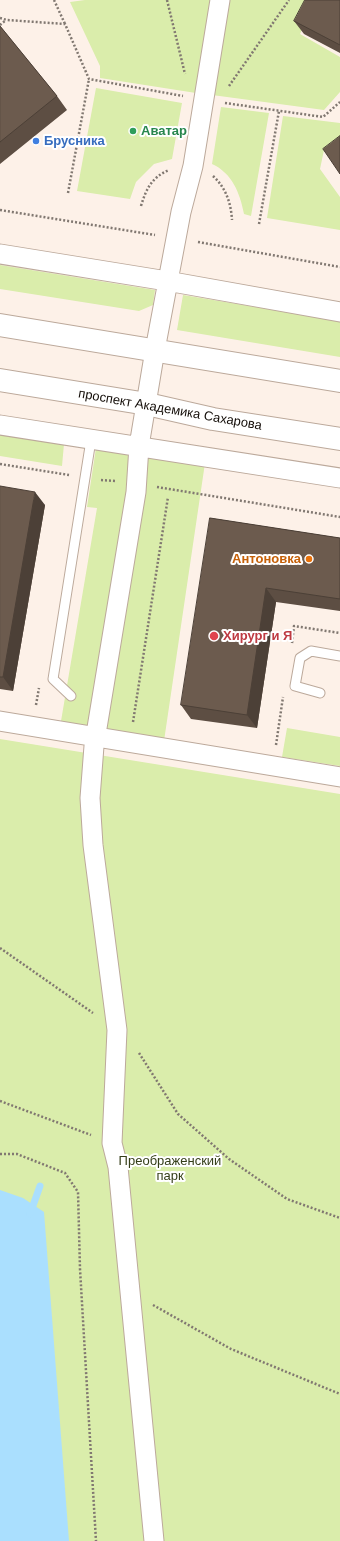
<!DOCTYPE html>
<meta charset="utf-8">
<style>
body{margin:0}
canvas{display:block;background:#fdf1e8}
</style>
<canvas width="340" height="1541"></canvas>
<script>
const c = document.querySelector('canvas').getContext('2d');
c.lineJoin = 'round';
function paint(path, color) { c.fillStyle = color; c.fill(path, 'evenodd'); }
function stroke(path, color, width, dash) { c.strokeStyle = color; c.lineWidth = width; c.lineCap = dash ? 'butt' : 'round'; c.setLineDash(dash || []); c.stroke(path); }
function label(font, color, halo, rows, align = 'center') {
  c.font = font + ' Arial,sans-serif'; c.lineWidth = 4; c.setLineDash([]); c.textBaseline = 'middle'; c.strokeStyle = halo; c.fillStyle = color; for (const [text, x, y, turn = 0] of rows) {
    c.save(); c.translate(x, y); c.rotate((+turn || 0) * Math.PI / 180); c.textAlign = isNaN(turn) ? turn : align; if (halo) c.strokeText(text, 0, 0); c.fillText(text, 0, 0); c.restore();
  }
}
paint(new Path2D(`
 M85,0h127l-16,93 -96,-15v-12l-30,-64z
 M227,0h89l-16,34 40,23v35l-16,18 -112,-15z
 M96,88l86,15 -10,56 -18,5 -18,18 -6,17 -53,-8z
 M221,107l48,6 -18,103 -7,-2c-4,-21 -12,-41 -32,-50z
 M283,116l57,7v17l-16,10 -4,19 20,28v33l-73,-12z
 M0,265l155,25 -2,15 -14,6 -139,-22z
 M183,295l157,26v36l-163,-27z
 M0,434l64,10 -2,22 -62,-10z
 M96,448l109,15 -41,278 -104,-14 37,-219 -10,-1z
 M287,728l53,9v29l-58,-9z
 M0,739l340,55v747h-340z`), '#daedab');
paint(new Path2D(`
 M0,1190l23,8 21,14 25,329h-69z`), '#aadffe');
stroke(new Path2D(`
 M30,1214l10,-28`), '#aadffe', 7);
const lane = new Path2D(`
 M320,693l-25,-7 5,-28 11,-7 29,5
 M71,696l-18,-17 38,-239`);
const street = new Path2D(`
 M0,254l167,27 173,31
 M0,425l340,53
 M0,721l340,56
 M154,1541l-36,-374 -6,-24 5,-113 -24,-185 -3,-47 4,-52 42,-254 3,-46 16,-96 26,-138 12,-46 27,-166`);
const secondary = new Path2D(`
 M0,325l340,56
 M0,380l147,24 66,15 127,20`);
stroke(lane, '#bca99b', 11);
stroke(street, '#bca99b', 21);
stroke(secondary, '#bca99b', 24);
stroke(new Path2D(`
 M54,0l11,24
 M167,0l18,74
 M0,18l7,2 58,4 24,55 94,17
 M0,25l6,-5
 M229,86l60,-86
 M225,103l98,14 17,-15
 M213,176c13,12 18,27 19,44
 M68,193l21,-114
 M141,206c5,-17 11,-29 28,-36
 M0,210l155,25
 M259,224l20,-113
 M198,242l142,25
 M0,464l69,11
 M101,480l15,1
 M157,487l183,30
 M292,643l2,-17 46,7
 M36,705l3,-17
 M133,722l35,-225
 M276,745l7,-48
 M0,948l93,65
 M139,1053l39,61 51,45 58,40 53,19
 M0,1101l91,34
 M0,1154h17l48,19 13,19 2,77 16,272
 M153,1305l78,44 109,45`), '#817871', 2.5, [2, 2]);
stroke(lane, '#fff', 9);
stroke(street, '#fff', 19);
stroke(secondary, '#fff', 22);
paint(new Path2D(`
 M340,0v53l-36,-19 -10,-13z
 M0,26l57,70 10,14 -67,54z
 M0,486l45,19 -32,186 -13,-2z
 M210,518l130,20v73l-64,-9 -19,126 -66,-9 -10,-14z`), '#5d4e43');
paint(new Path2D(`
 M35,492l10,13 -32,186 -10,-14z
 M266,588l10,14 -19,126 -10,-13z`), '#4c4037');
const building = new Path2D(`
 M305,0h35v45l-46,-24z
 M0,26l57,70 -57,46z
 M340,136v38l-17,-25z
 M0,486l35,6 -32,185h-3z
 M210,518l130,20v61l-74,-11 -19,127 -66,-10z`);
paint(building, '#6c5b4e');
stroke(building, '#4c4037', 1);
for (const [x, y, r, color] of [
 [133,131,4,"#2e9e5b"],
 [36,141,4,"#3f7fe0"],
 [309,559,4,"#e8710a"],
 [214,636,5,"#e0444e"]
]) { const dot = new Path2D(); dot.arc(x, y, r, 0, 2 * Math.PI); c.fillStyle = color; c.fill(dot); stroke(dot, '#fff', 1.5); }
label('bold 13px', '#27864d', '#fff', [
 ["Аватар",141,131]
], 'left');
label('bold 13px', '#366cbe', '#fff', [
 ["Брусника",44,141]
], 'left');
label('13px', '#120c07', '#fff', [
 ["проспект Академика Сахарова",170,410,10]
]);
label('bold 13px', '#c56008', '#fff', [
 ["Антоновка",301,559]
], 'right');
label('bold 13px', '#be3a42', '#fff', [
 ["Хирург и Я",223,636]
], 'left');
label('13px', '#353e19', '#fff', [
 ["Преображенский",170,1161],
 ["парк",170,1176]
]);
</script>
